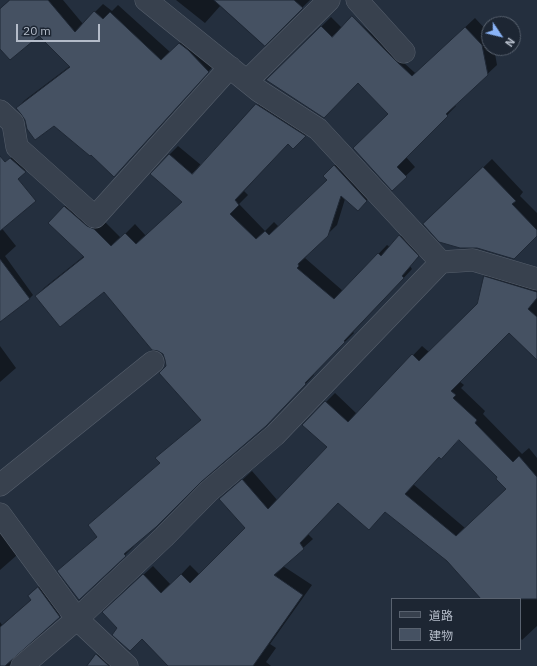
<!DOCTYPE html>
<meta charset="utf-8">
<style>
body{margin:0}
#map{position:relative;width:537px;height:666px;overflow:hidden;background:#242f3e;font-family:"IBM Plex Sans","Noto Sans JP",sans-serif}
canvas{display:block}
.legend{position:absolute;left:391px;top:598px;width:130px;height:52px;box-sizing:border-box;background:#1d2633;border:1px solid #59626f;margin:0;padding:5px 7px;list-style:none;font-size:12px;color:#b4bcc9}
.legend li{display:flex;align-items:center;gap:8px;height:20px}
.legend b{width:20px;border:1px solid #59626f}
.north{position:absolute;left:481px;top:16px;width:40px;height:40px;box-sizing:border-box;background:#1d2633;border:1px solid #59626f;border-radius:50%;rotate:125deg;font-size:11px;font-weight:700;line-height:16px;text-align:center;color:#b4bcc9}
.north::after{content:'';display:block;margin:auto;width:14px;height:18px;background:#8ab4f8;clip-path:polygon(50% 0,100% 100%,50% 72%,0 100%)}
.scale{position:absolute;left:16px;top:24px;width:84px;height:18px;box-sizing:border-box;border:2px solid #b4bcc9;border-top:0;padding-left:5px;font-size:12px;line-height:14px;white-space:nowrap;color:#b4bcc9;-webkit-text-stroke:3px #1d2633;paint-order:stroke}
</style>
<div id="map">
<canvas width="537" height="666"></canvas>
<ul class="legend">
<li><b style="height:5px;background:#38414e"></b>道路</li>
<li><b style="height:11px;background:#455162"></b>建物</li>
</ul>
<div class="north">N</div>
<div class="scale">20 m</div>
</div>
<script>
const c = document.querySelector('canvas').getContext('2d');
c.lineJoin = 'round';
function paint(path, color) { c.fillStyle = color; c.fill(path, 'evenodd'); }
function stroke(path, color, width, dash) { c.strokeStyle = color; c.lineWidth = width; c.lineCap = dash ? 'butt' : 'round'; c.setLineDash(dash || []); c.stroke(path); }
paint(new Path2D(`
 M10,0h53l20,24 20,-20 9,7 6,-6 52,47 18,-17 28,28 -94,105 -31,-14 -37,-29 -28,-4 -9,-13 8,-8 45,-34 -31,-31 -39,12v-38z
 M176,0h134l-45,44 -44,-39 -16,18z
 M331,17l11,11 11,-11 71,64 7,-22 44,-41 14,15v15h5l3,17 -42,39 1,2 -50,51 9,10 -23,22 -3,-75 -30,-33 -92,-1z
 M266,96l48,31 -21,21 -5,-5 -44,48 4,4 -9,9 26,27 9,-9 5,5 49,-47 -4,-4 20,-19 32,34 -10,10 -21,-2 -8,26 -31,30 1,1 -2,2 38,33 44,-46 3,2 19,-20 18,20 -17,19 2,3 -59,63 1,1 -41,40 1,2 -39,41 -74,64 -68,66h1l-9,9 -66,16 39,-35 -9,-11 72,-62 -4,-5 45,-39 -35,-53 -3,-12 -60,-64 -68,6 9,-9 39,-31 -35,-33 24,-25 30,22 18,18 14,-14 11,12 37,-35 -14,-46 9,-9 23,19z
 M15,154l14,13 -20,19 -9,-9v-9z
 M492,159l31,33 -3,4 17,17v22l-60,12 -44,-31z
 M0,226l16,20 -11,10 28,39 -4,4 -29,-1z
 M494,268l43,12v66l-28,-14 -50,49 5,4 -3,3 24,23 -2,3 39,40 7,-6 8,10v168l-15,14 -2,-2v-39h-36l-37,-38 -62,-50 -47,-9 -30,32 5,5 -30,27 29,19 -42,59 6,4 -10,14 5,4h-102l-27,-28 -29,-35 40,-37 18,19 19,-20 10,10 46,-47 -25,-29 31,-28 26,30 50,-54 -25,-22 32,-32 22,21 65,-68 7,6 49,-48 7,-27zM459,439l39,38 9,11 -42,40 -52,-44 27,-28z
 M0,346l16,22 -16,14z
 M0,516l25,32 -25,22z
 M48,578l21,29 -49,44 -1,5 -10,10h-9v-44l2,3 30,-26 -3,-3z
 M107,645l18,21h-37l9,-11z`), '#0007');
const building = new Path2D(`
 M10,0h38l27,32 19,-21 9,8 7,-7 51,48 18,-17 9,7 21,22 -95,105 -23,-22 -1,1 -36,-30 -19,14 -8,-11 -2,-9 -4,-6 -5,-6 54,-41 -31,-31 -29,24 -10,-11v-40z
 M214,0h80l9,8 -38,38z
 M352,16l43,44 17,16 53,-49 17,18 6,30 -42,39 2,2 -51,51 10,10 -15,14 -39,-43 35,-34 -30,-31 -34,35 -58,-38 55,-54 11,11z
 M256,104l50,32 -13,13 -5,-5 -53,56 4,5 -9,9 26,25 9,-8 4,4 58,-55 -4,-4 11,-11 33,36 -9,10 -17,-15 -13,40 -30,28 1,2 -2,2 37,31 44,-46 3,3 18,-21 20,21 -17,20 2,2 -60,63 1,1 -40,41 1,1 -40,42 -65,56 -45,45 -32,27 2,2 -47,44 -22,-29 40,-34 -9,-12 72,-62 -5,-5 46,-38 -42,-47 7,-7 -1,-6 -2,-6 -5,-3 -6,-1 -48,-58 -44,35 -25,-31 49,-39 -36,-34 16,-17 23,20 7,3 17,17 14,-13 11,11 46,-42 -32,-28 19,-20 23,20z
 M0,156l5,6 5,-4 16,14 -8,7 18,22 -36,30z
 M483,167l33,34 -4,3 25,26v6l-23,23 -37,-11h-17l-21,-6 -16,-18z
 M0,259l30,40 -30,23z
 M484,276l53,16v6l-9,11 9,8v43l-28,-27 -58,58 5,4 -3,3 24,22 -2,3 38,39 6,-6 18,21v122h-56l-34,-38 -62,-49 -16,18 -31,-27 -38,40 4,6 -30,26 29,20 -50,71h-85l-26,-27 -12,12 -18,-16 5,-7 -15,-16 41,-38 18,19 20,-19 9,9 55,-55 -26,-29 23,-20 26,30 59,-62 -25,-22 23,-24 23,21 64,-68 7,7 58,-57zM459,440l38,37 -1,2 10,10 -50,47 -51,-42 34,-37 2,2z
 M38,587l22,30 -55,49h-5v-39l31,-27 -3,-4z
 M96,654l13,12h-22z`);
paint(building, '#455162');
stroke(building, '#1f2835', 1);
const minor = new Path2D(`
 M146,0l113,91 59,38 123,133
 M357,0l47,52
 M247,81l82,-81
 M0,111l13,12 4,24 78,70 135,-150
 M0,485l153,-123
 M0,514l77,105 50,47
 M22,666l55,-47 87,-82 45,-46 66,-56 166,-173 32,-2 64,19`);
stroke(minor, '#565f6c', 23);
stroke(minor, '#38414e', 22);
</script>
